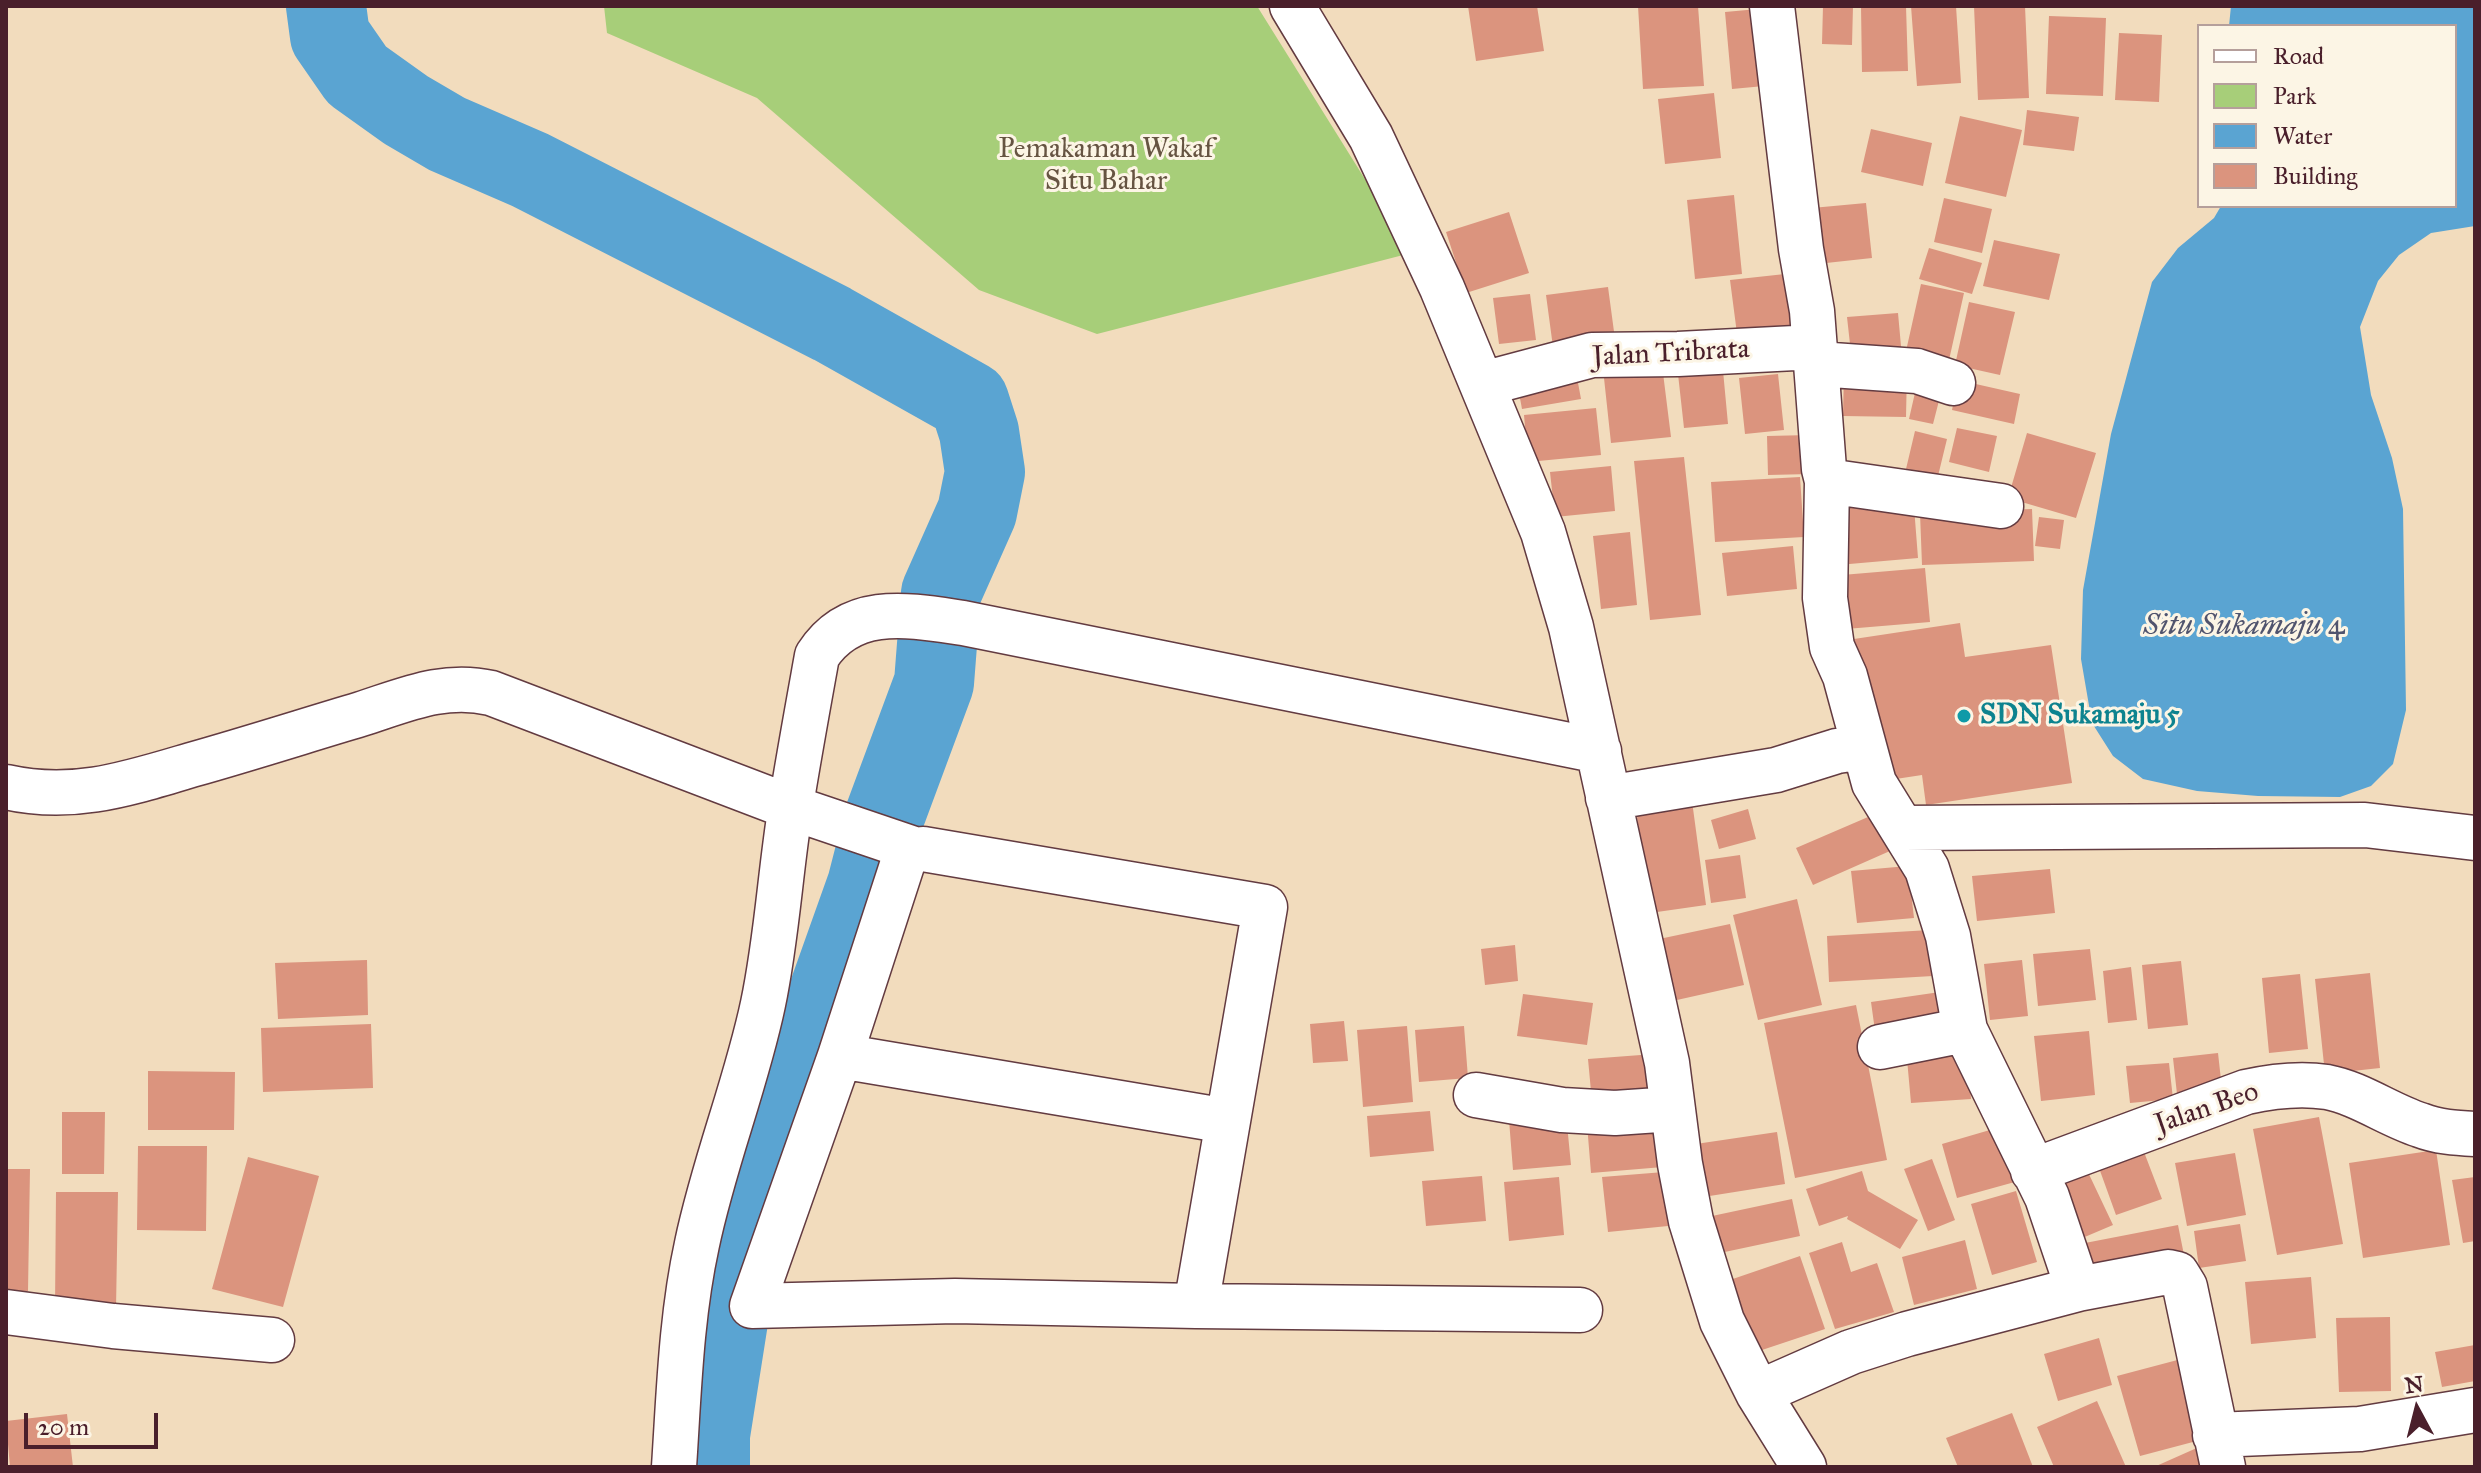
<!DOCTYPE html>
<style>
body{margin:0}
#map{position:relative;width:2481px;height:1473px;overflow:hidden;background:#f2dcbd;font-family:"IM FELL Great Primer",serif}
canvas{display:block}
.frame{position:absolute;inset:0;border:8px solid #4a1f2b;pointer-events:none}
.legend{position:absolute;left:2197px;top:24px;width:260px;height:184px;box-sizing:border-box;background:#fcf5e5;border:2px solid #b59f9b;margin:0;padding:10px 14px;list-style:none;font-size:24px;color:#4a1f2b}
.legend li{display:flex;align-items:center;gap:16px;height:40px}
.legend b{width:40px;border:2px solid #b59f9b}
.north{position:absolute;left:2377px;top:1369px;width:80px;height:80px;-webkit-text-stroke:6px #fcf5e5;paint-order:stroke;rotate:353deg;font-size:22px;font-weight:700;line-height:32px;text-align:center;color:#4a1f2b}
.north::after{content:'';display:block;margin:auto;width:28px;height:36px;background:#4a1f2b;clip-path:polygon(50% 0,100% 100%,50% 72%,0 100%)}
.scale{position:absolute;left:24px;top:1413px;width:134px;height:36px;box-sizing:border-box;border:4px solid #4a1f2b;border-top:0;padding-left:10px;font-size:24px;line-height:28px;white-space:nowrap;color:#4a1f2b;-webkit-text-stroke:6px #fcf5e5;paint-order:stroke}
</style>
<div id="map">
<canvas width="2481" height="1473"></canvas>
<div class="frame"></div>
<ul class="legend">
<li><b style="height:10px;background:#fff"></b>Road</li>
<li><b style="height:22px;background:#a7ce79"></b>Park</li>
<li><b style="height:22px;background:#5aa4d2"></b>Water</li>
<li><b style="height:22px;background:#db947e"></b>Building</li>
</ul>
<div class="north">N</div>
<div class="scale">20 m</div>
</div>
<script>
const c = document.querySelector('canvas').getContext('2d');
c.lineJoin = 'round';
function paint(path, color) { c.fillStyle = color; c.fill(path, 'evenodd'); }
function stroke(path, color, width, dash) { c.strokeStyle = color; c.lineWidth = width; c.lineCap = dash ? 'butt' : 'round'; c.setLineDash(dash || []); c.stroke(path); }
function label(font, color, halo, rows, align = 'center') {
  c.font = font + ' "IM FELL Great Primer",serif'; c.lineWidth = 6; c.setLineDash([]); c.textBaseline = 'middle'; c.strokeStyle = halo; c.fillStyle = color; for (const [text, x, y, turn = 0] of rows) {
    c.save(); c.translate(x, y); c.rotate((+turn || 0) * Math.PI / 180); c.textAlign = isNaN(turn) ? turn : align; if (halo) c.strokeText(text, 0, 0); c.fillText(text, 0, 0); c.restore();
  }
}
paint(new Path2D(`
 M604,6h653l154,247 -314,81 -118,-44 -222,-192 -150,-65z`), '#a7ce79');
paint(new Path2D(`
 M2231,6h244v220l-44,7 -32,22 -21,26 -18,46 11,68 21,63 11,51 3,201 -13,54 -22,22 -31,11 -82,-1 -61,-5 -54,-12 -30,-23 -21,-33 -11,-64 2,-69 28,-156 41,-152 26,-34 36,-30 7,-12h234v-180h-226z`), '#5aa4d2');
stroke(new Path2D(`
 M326,6l4,30 27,39 49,35 41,24 83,36 302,154 137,77 10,31 6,40 -8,40 -36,81 -7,90 -49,132 -18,70 -68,191 -38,130 -28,83 -23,146v32`), '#5aa4d2', 80);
paint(new Path2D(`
 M1468,6h69l7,45 -68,10z
 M1638,6h60l6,80 -61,3z
 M1823,6h30l-1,39 -30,-1z
 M1861,6h45l2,65 -46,1z
 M1911,6h45l5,77 -44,3z
 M1974,6h51l4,92 -51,2z
 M1769,8l6,77 -43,4 -7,-77z
 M2049,16l57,2 -3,78 -57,-2z
 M2119,33l43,2 -3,67 -44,-2z
 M1714,93l7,65 -56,6 -7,-65z
 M2027,110l52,7 -5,34 -51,-6z
 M1960,116l62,14 -16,67 -61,-14z
 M1871,129l61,14 -9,43 -62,-14z
 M1734,195l8,79 -47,5 -8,-79z
 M1944,198l48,11 -10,44 -48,-11z
 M1866,203l6,55 -55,6 -5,-56z
 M1509,212l20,61 -63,20 -20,-61z
 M1994,240l66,14 -11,46 -66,-14z
 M1929,248l53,15 -10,31 -53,-15z
 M1785,274l8,69 -54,6 -9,-69z
 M1921,284l43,9 -17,76 -43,-9z
 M1608,287l7,52 -62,8 -7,-52z
 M1530,294l6,46 -37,4 -6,-46z
 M1969,302l46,10 -15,63 -45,-10z
 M1898,313l4,44 -50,5 -5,-45z
 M1722,360l6,64 -44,4 -7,-63z
 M1844,369l63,1 -1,47 -63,-1z
 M1576,372l5,27 -59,10 -5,-27z
 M1663,373l8,64 -60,6 -7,-65z
 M1778,374l6,56 -39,4 -6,-56z
 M1958,380l62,14 -6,30 -62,-14z
 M1917,384l25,5 -9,35 -24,-5z
 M1596,408l5,47 -73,7 -4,-47z
 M1957,428l40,8 -8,36 -40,-10z
 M1915,431l32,8 -9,37 -32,-7z
 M2027,433l69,20 -20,65 -68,-20z
 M1810,435l1,39 -43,1 -1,-39z
 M1684,457l17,158 -51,5 -16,-159z
 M1611,466l4,45 -60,6 -5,-45z
 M1800,477l4,60 -89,5 -4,-60z
 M1913,494l5,64 -80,7 -5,-65z
 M2032,509l2,52 -112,4 -2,-52z
 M2039,517l25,3 -4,29 -25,-3z
 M1630,532l7,73 -36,4 -8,-73z
 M1793,546l4,43 -70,7 -5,-43z
 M1925,568l5,54 -84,7 -4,-54z
 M1960,623l5,34 86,-12 21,138 -146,22 -4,-30 -46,7 -22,-143z
 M1692,801l14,104 -56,8 -14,-104z
 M1748,809l8,30 -37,10 -8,-29z
 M1882,811l17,36 -86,38 -17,-37z
 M1740,855l6,43 -35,5 -6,-43z
 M1908,866l6,52 -57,5 -6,-52z
 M2050,869l5,44 -78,8 -5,-45z
 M1797,899l25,106 -64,15 -25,-105z
 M1730,924l14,61 -85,19 -14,-62z
 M1930,930l3,46 -104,6 -2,-46z
 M1515,945l3,36 -33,4 -4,-36z
 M2090,949l6,51 -58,6 -5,-52z
 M367,960l1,55 -90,4 -3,-56z
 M2022,960l6,56 -38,4 -6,-56z
 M2181,961l7,64 -40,4 -6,-64z
 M2131,967l6,53 -29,3 -5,-52z
 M2370,973l10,95 -55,6 -10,-95z
 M2300,974l8,75 -39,4 -7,-75z
 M1940,992l5,36 -69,10 -5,-36z
 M1523,994l70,9 -6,42 -70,-9z
 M1856,1005l31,155 -92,18 -31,-155z
 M1344,1021l4,40 -35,2 -3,-39z
 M371,1024l2,64 -110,4 -2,-64z
 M1407,1026l6,76 -50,5 -6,-77z
 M1464,1026l4,52 -49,4 -4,-52z
 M2089,1031l6,64 -54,6 -7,-65z
 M1967,1044l4,55 -60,4 -5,-55z
 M2218,1053l5,45 -45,5 -5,-45z
 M1654,1054l3,42 -65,6 -4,-43z
 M2169,1063l4,36 -43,4 -4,-37z
 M148,1071l87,1 -1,58h-86z
 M1430,1111l4,40 -64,6 -3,-41z
 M62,1112h43l-1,62h-42z
 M1566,1114l5,51 -58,5 -4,-50z
 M1670,1116l5,50 -84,7 -4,-49z
 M2319,1117l24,127 -66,11 -24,-126z
 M2007,1125l15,55 -65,18 -15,-54z
 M1777,1132l8,52 -88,14 -8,-53z
 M138,1146h69l-1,85 -69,-1z
 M2436,1150l14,95 -87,13 -14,-95z
 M2144,1152l18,47 -46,16 -17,-47z
 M2235,1153l11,62 -59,11 -12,-63z
 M248,1157l71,19 -36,131 -71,-18z
 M1932,1159l23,61 -27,11 -24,-62z
 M2086,1168l27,57 -33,14 -25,-57z
 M6,1169h24l-2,122h-22z
 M1862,1171l6,20 50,29 -18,29 -53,-30 1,-3 -29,10 -13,-37z
 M1664,1172l4,54 -60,6 -6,-55z
 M1482,1176l4,45 -60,5 -4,-45z
 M1559,1177l5,58 -55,6 -5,-59z
 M2475,1177v64l-12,2 -11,-63z
 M2016,1191l21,71 -45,13 -21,-71z
 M56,1192h62l-2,117 -61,-1z
 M1792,1199l8,37 -80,17 -8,-37z
 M2240,1224l6,37 -47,7 -5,-37z
 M2178,1225l6,30 -92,18 -7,-30z
 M1965,1240l12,49 -63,16 -12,-48z
 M1842,1242l9,30 26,-9 17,49 -59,17 -26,-76z
 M1800,1256l25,73 -75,25 -26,-72z
 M2311,1277l5,61 -65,6 -6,-62z
 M2390,1317l1,74 -52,1 -3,-74z
 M2099,1338l13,47 -54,16 -14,-47z
 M2475,1345v36l-33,6 -7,-35z
 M2185,1358l23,80 -68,18 -23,-80z
 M2097,1401l29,66h-72l-17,-40z
 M2012,1413l21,54h-75l-12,-29z
 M67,1414l6,53h-63l-4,-46z
 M2199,1447l9,20h-54z`), '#db947e');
const minor = new Path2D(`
 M1292,6l79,131 71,151 101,244 28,95 96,436 13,101 11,57 31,100 36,72 46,74
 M1772,6l29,243 11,62 12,158 3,12 -2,117 7,49 13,29 29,107 53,86 21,67 17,94 82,167 31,92
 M1818,364l99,7 36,12
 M1483,384l109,-29 86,-1 137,-7
 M1827,481l174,25
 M6,787c67,15 121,-3 185,-22 57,-16 113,-34 170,-51 44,-14 83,-32 130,-21l299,114 124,42
 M1608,798l168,-28 61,-19 26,-4
 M1903,828l462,-3 110,13
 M1880,1047l85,-17
 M840,1056l387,65
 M1476,1095l86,15 53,3 58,-4
 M2033,1171l213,-79c27,-6 54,-9 81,-5 32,6 62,28 93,38 18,7 36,8 55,9
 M1196,1306l-241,-5 -203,5 88,-250 64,-197 6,-8 13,-2 342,58 -69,399 384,4
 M6,1312l107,14 159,14
 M1758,1393l93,-41 56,-18 171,-45 90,-17 9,2 8,13 38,180
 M2215,1435l145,-6 115,-19
 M674,1467c5,-75 7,-150 23,-223 17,-82 49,-159 66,-240 14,-66 17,-132 28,-199 8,-50 17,-99 26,-149 34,-53 92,-41 146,-33l636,128`);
stroke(minor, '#633b41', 47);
stroke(minor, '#fff', 44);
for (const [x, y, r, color] of [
 [1964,716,8,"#0f9aa8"]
]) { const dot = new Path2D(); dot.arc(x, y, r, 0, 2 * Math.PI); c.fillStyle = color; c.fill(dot); stroke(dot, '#fcf5e5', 3); }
label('28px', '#665442', '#fcf5e5', [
 ["Pemakaman Wakaf",1106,150],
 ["Situ Bahar",1106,182]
]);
label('28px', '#4a1f2b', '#fcf5e5', [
 ["Jalan Tribrata",1671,354,-3],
 ["Jalan Beo",2207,1109,-19]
]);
label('bold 28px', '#0d838f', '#fcf5e5', [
 ["SDN Sukamaju 5",1980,716]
], 'left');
label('italic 30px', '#50546e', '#fcf5e5', [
 ["Situ Sukamaju 4",2244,627]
]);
</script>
